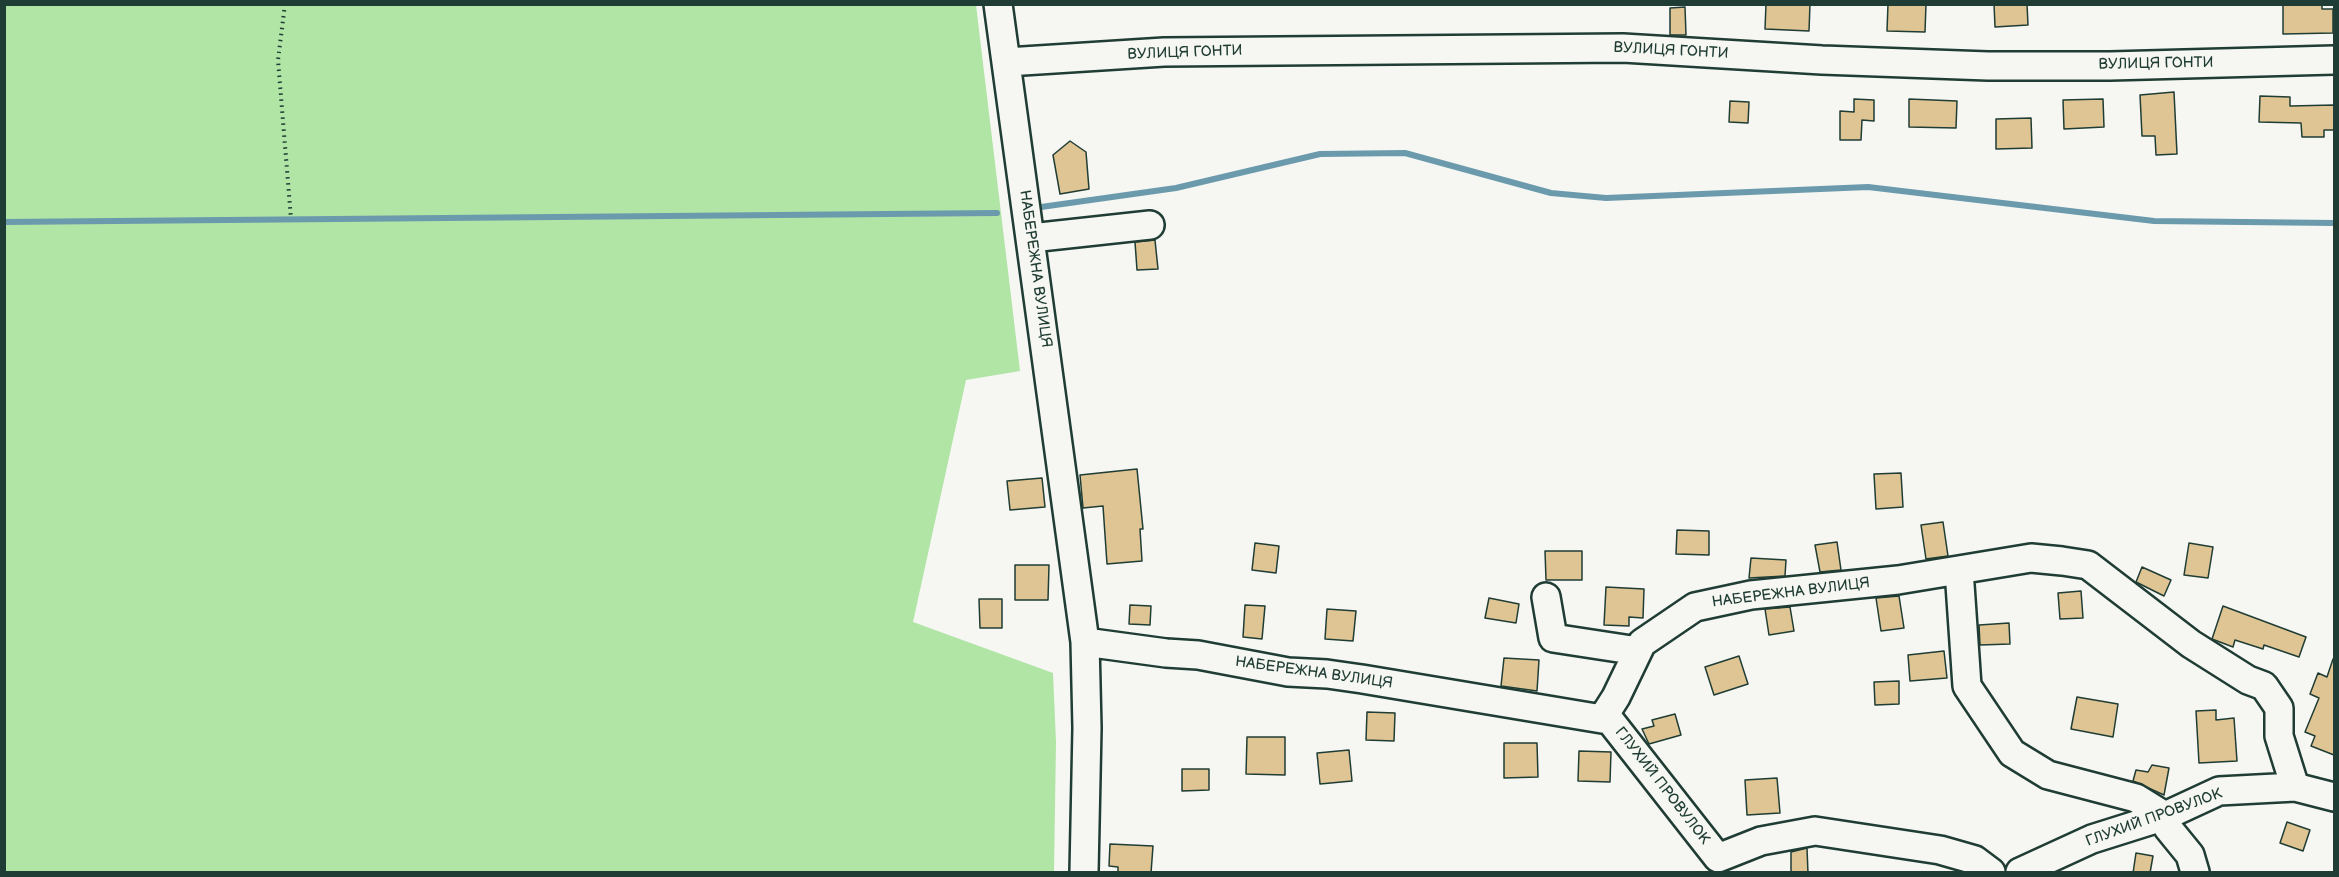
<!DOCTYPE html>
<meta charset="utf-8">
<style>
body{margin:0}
#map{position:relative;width:2339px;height:877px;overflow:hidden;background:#f6f6f2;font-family:"Balsamiq Sans",sans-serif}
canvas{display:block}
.frame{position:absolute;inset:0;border:6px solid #1f3d34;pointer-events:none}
</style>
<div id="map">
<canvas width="2339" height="877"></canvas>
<div class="frame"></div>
</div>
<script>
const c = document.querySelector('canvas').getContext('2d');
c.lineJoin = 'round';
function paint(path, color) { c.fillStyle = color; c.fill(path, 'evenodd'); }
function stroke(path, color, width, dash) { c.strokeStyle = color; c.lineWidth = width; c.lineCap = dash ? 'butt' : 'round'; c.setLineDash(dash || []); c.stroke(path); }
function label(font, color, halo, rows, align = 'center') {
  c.font = font + ' "Balsamiq Sans",sans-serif'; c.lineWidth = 4.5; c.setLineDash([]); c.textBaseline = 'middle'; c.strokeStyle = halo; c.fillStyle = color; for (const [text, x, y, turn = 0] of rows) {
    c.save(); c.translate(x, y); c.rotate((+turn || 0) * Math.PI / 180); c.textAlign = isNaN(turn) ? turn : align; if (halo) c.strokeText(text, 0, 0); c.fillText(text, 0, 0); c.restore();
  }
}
paint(new Path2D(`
 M5,4l971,1 44,366 -54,9 -53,242 140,51 3,69 -2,130h-1049z`), '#b0e5a6');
stroke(new Path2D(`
 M1034,208l142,-20 144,-34 85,-1 146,40 55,5 262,-11 286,34 180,2
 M4,222l993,-9`), '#6b9aad', 6);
const building = new Path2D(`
 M1766,4h44l-1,27 -44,-2z
 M1888,4h38l-1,28 -38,-1z
 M1994,4h33l1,21 -33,2z
 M2283,4h39v5h11v24l-50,1z
 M1685,7l1,28h-16v-27z
 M2174,92l3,62 -21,1 -1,-19h-13l-2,-41z
 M2260,96l30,1v9l44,-1v25h-10v7h-22l-1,-14 -42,-1z
 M1854,99l20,1v21l-12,-1 -1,20h-21v-29l14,1z
 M1909,99l48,2 -1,27 -47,-1z
 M2103,99l1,28 -40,2 -1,-29z
 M1730,101l19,1 -1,21 -19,-1z
 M2031,118l1,30 -36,1v-30z
 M1070,141l16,11 3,37 -29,5 -7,-39z
 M1155,240l3,29 -21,1 -2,-28z
 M1137,469l6,60h-3l2,32 -35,3 -4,-58 -20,2 -3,-33z
 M1901,473l2,34 -27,2 -2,-35z
 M1042,478l3,29 -35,3 -3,-29z
 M1943,522l5,34 -22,3 -5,-34z
 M1677,530l32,1v24l-33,-1z
 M1837,542l4,28 -21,2 -5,-27z
 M1255,543l24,3 -3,27 -24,-3z
 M2189,543l24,4 -5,31 -24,-3z
 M1545,551h37v29h-36z
 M1751,558l35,2 -1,16 -36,2z
 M1015,565h34l-1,35h-33z
 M2142,567l29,13 -7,16 -28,-14z
 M1606,587l38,2 -1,29 -14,-1v9l-25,-1z
 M2081,591l2,27 -23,1 -2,-26z
 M1899,596l5,32 -23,3 -5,-33z
 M1489,598l30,6 -3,19 -31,-5z
 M979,599h23v29h-22z
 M1130,605l21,1 -1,19 -21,-1z
 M1245,605l20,1 -3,33 -19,-2z
 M2223,606l83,31 -7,20 -35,-12 -1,4 -28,-9 -2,7 -21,-8z
 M1790,607l4,24 -25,4 -4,-26z
 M1327,609l29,2 -3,30 -28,-2z
 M2009,623l1,21 -30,1 -1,-20z
 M1944,651l3,27 -37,3 -2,-26z
 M1739,656l9,28 -34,11 -9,-28z
 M1504,658l35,2 -2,31 -36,-5z
 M2333,659l1,1v95l-23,-9 4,-10 -10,-4 14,-34 -9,-4 8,-21 9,4z
 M1899,681v23l-24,1 -1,-23z
 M2077,697l41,7 -5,33 -42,-8z
 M2216,710v10l18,-2 3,43 -38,2 -3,-52z
 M1367,712l28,1 -1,28 -28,-1z
 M1675,714l6,21 -32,9 -7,-15 12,-3 -2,-6z
 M1247,737h38v38l-39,-1z
 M1504,743h33l1,34 -34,1z
 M1349,750l3,31 -32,3 -3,-31z
 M1579,751l32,1 -1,30 -32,-1z
 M2152,765l17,3 -5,27 -31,-14 3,-11 12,2z
 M1182,769h27v21l-27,1z
 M1777,778l3,35 -33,2 -2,-35z
 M2287,822l23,8 -7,21 -23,-8z
 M1110,844l43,2 -2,27h-33v-6l-9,-1z
 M1807,848l1,25h-17v-21z
 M2136,853l17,3 -3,17h-17z`);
paint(building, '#dfc494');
stroke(building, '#1f3d34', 1.5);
const minor = new Path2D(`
 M998,4l87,638 2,86 -3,144
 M1007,62l157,-10 459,-4 199,12 166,6h122l224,-6
 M1031,238l119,-13
 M1959,570l8,116 45,67 36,22 88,23 29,18 3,12 22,27 5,17
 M1546,597l7,41 85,13
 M1085,642l81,11 32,2 90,17 39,2 35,5 240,40 14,-22 26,-54 53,-36 56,-12 147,-15 133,-22 31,3 26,4 103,79 57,36 16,6 15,22v28l16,51
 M1605,714l113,144 43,-17 54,-10 125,19 35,10 16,12
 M2020,872l72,-33 73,-23 54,-25 76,-4 39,10`);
stroke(minor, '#1f3d34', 32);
stroke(new Path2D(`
 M285,4l-7,56 13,159`), '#1f3d34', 4, [1.5, 4.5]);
stroke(minor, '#f6f6f2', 27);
label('15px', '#1f3d34', '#f6f6f2', [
 ["ВУЛИЦЯ ГОНТИ",1671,51,3],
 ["ВУЛИЦЯ ГОНТИ",1185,53,-2],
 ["ВУЛИЦЯ ГОНТИ",2156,64,-1],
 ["НАБЕРЕЖНА ВУЛИЦЯ",1035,269,82],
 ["НАБЕРЕЖНА ВУЛИЦЯ",1791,593,-7],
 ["НАБЕРЕЖНА ВУЛИЦЯ",1314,673,8],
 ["ГЛУХИЙ ПРОВУЛОК",1662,786,52],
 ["ГЛУХИЙ ПРОВУЛОК",2154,818,-20]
]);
</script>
